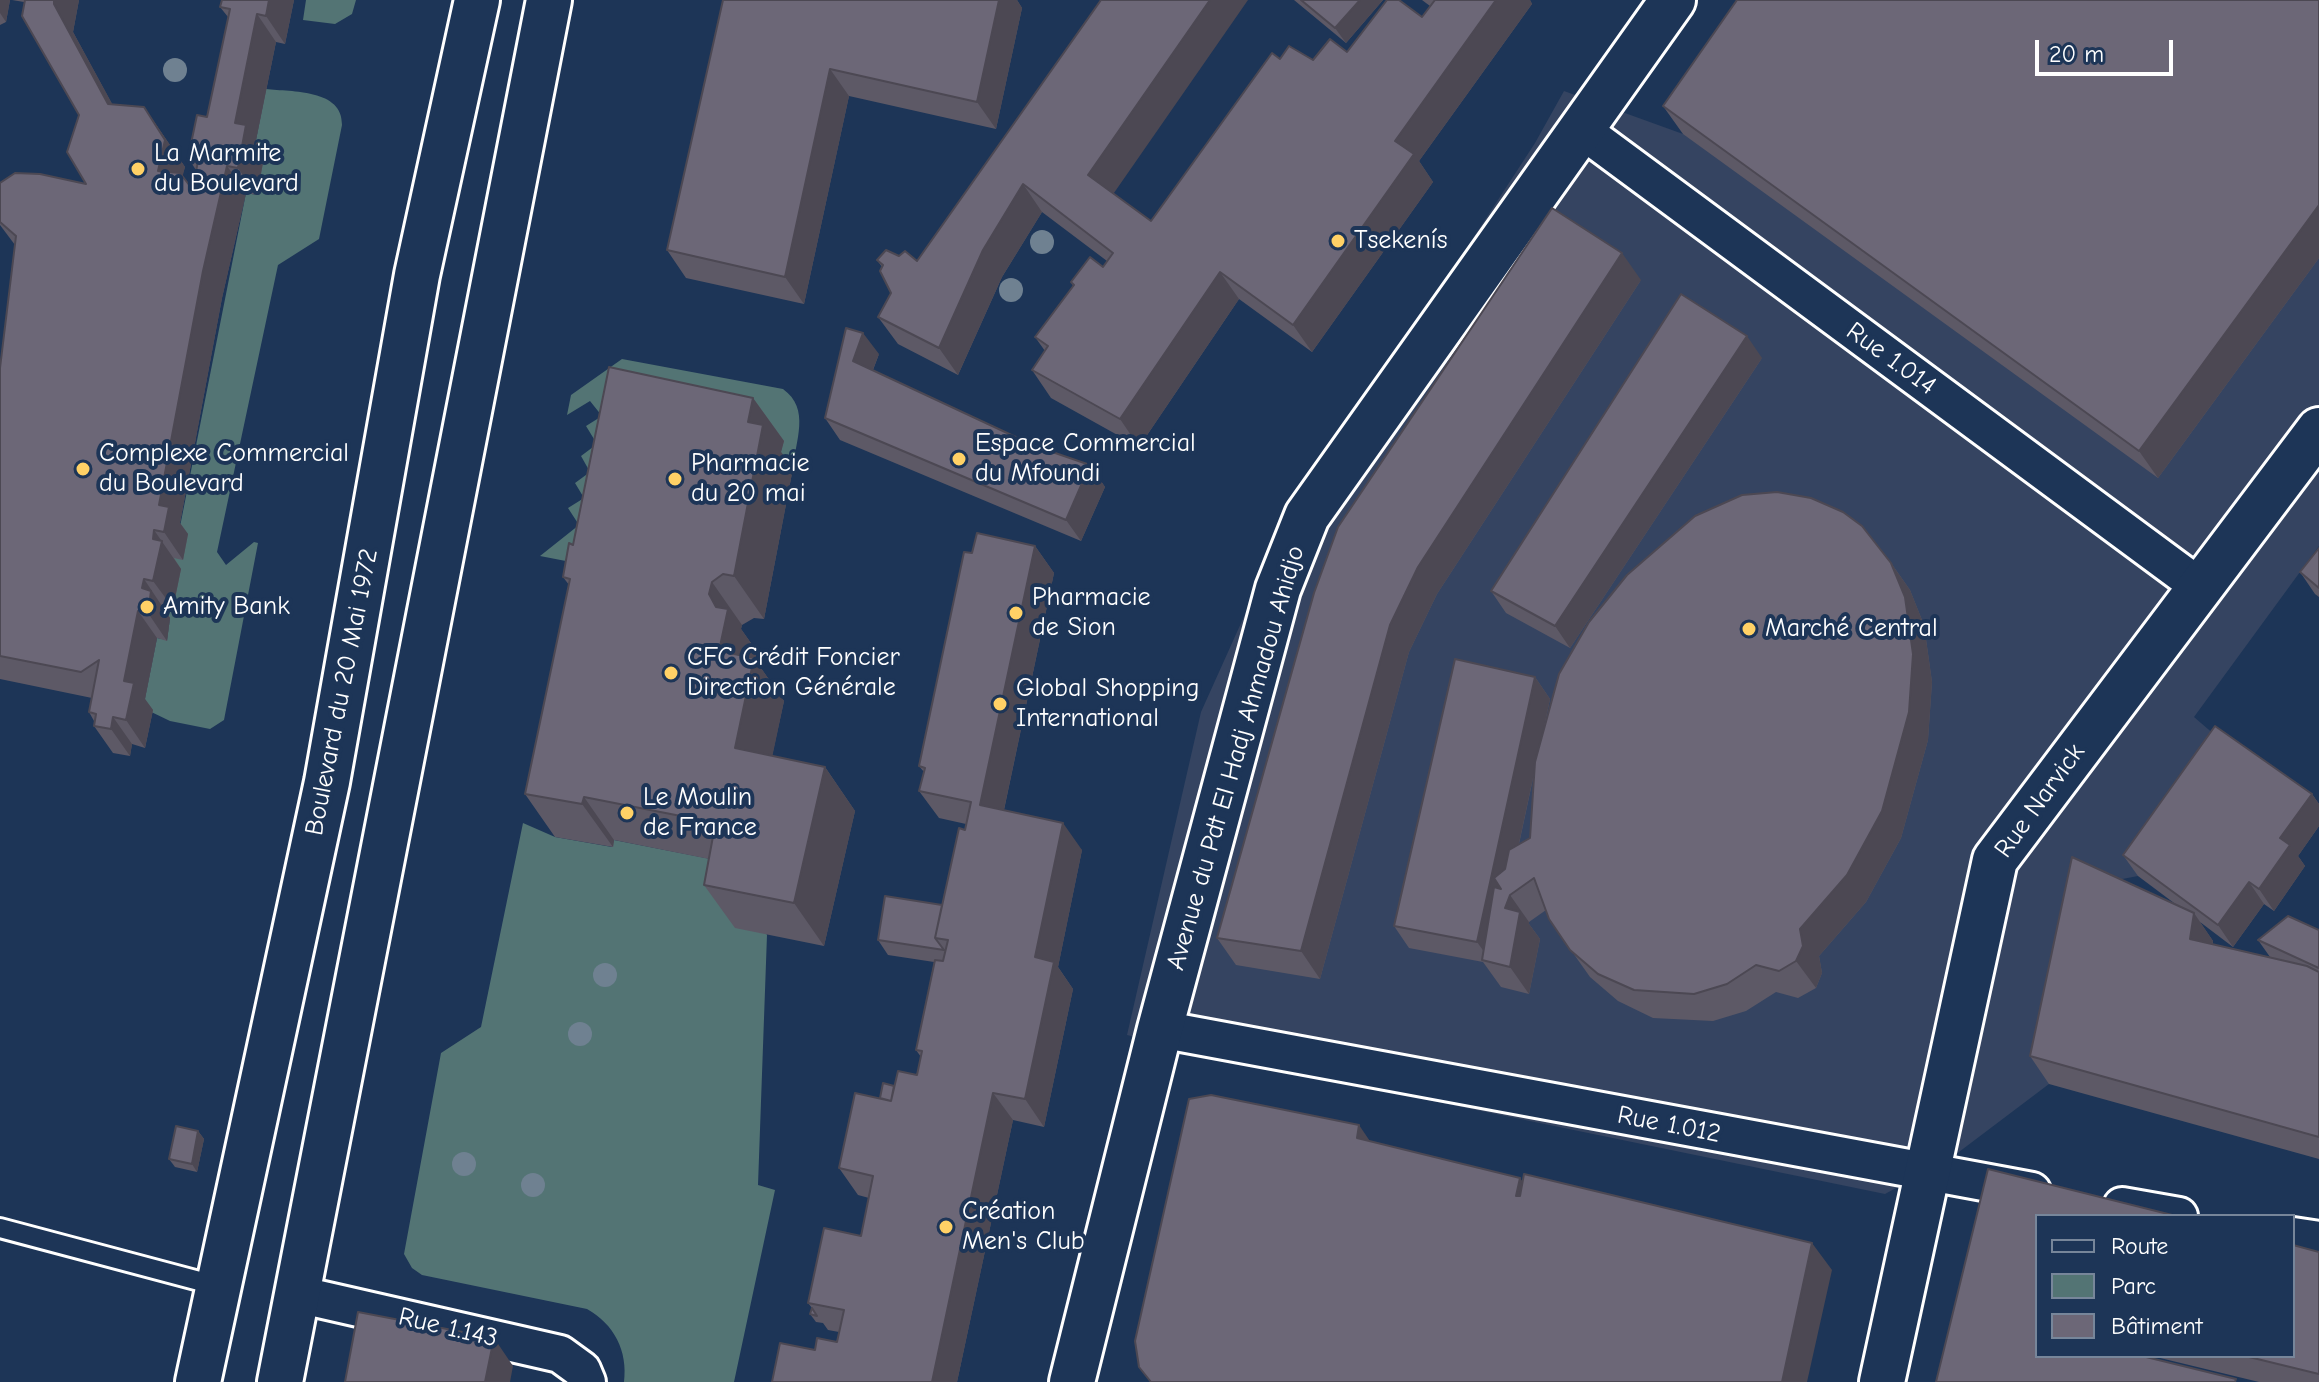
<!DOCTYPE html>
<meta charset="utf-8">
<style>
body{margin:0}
#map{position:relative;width:2319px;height:1382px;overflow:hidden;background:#1d3557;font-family:"Comic Neue",sans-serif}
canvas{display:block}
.legend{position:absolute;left:2035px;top:1214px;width:260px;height:144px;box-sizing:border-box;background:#1d3557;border:2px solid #77869a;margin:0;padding:10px 14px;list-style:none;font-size:24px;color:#fff}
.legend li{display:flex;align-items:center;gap:16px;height:40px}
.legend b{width:40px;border:2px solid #77869a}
.scale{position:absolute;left:2035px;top:40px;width:138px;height:36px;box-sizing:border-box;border:4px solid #fff;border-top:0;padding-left:10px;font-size:24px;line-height:28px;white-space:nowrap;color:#fff;-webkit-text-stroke:6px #1d3557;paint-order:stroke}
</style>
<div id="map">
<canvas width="2319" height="1382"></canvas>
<ul class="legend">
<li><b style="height:10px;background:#1d3557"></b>Route</li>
<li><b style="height:22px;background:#537474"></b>Parc</li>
<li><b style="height:22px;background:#6c6777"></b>Bâtiment</li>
</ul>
<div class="scale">20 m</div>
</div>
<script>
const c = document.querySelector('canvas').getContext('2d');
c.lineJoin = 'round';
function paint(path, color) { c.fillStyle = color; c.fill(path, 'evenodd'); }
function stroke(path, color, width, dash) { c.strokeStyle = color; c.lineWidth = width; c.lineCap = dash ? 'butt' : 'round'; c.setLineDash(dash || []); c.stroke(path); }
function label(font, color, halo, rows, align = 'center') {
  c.font = font + ' "Comic Neue",sans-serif'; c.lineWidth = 8; c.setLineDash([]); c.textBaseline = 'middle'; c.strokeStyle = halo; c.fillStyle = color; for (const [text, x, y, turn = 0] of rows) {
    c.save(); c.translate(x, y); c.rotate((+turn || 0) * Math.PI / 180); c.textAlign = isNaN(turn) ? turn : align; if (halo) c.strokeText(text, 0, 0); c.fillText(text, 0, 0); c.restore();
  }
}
paint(new Path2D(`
 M1564,91l119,43 636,119v293l-125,171 36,31 -92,128 -47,9 -42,199 -98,74 -66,36 -681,-140 -77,-19 74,-323 81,-180 253,-389z`), '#354461');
paint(new Path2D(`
 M306,0h50l-4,14 -17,10 -32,-4z
 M266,89c26,3 77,0 76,36l-23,114 -41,26 -61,287 9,13 28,-23 4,1 -34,177 -14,9 -40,-8 -27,-13 14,-70 10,2 3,-22 -9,-2 3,-10 8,2v-41l74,-374 11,2 -3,-45z
 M622,359l161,30c28,20 12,52 10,80l-15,-3 5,-25 -176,128 -67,-13 39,-31 -11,-17 16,-10 -9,-15 15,-11 -9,-16 16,-12 -11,-18 16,-10 -12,-15 -23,14 4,-20z
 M523,823l32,14 57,10 2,-7 112,22 41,73 -9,250 17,5 -41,192h-110c4,-31 -10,-58 -37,-73l-165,-34 -10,-7 -8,-14 37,-201 40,-26z`), '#537474');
const service = new Path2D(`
 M0,1228l218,58`);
const minor = new Path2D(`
 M1582,130l618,457
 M1160,1029l872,162
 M2122,1206l57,10
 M2293,1236l26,4
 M297,1294l263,60 22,16 5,12`);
const tertiary = new Path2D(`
 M1882,1382l113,-522 324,-430`);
const secondary = new Path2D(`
 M1072,1382l88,-353 118,-440 29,-73 366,-516`);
const trunk = new Path2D(`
 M198,1382l129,-600 90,-507 60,-275
 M280,1382l269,-1382`);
stroke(service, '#fff', 24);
stroke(minor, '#fff', 42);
stroke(tertiary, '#fff', 50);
stroke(secondary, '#fff', 50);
stroke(trunk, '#fff', 50);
stroke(service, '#1d3557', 18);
stroke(minor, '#1d3557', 36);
stroke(tertiary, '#1d3557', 44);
stroke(secondary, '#1d3557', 44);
stroke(trunk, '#1d3557', 44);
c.fillStyle = '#6f8191';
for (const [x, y] of [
 [175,70],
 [1042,242],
 [1011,290],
 [605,975],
 [580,1034],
 [464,1164],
 [533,1185]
]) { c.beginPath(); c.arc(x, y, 12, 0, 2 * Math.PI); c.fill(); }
paint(new Path2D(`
 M0,0h10l-4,22 -6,3z
 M12,0h67l-6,32 39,72 32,3 41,60 -3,9 11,14 3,-20 -8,-12 19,-41 21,-100 -8,-10 74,-7 -9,44 -9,-2 -20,98 9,12 -8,43 -11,-2 -24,105 -42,225 8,11 -5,26 -9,-2 7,11 -8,39 -9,-2 -1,2 7,10 -3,23 -10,-3 -12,61 8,11 -8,38 -13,-4 -2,12 -17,-3 -19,-27v-5l-5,-9 3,-14 -92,-19v-311l15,-123 -15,-20v-42l86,1 -7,-69 -55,-113z
 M723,0h294l5,8 -26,121 -147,-33 -45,208 -118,-26 -19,-28z
 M1101,0l12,194 38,27 129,-162 33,1 34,-8 75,-35 8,-11 -8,-6h108l2,4 -113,157 14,21 -121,170 -73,-53 -100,148 -88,-49 -19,-28 13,-19 -10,-14 38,-51 -2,-4 32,-15 4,-6 -65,-49 -40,65 -44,98 -60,-31 -20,-27 13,-24 -9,-26 -5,-7 22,-4 18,5z
 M1294,0h89l-37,43z
 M2319,0v258l-161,220 -475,-344 -20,-28z
 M1641,280l-204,314 -28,58 -89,327 -84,-14 -19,-27 97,-345z
 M879,354l-6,16 162,76 55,19 15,22 -24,54 -241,-101 -15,-22z
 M1762,358l-192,290 -64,-35 -15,-22z
 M753,398l31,43 -3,11 12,16 -29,151 -10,-1 -12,7 -1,4 17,24 -2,8 28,40 -12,55 53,11 30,44 -31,135 -89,-18 -31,-43 5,-26 -95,-19 -1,7 -58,-10 -30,-43 44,-209 -6,-8 10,-32z
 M1035,546l19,27 -50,237 78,40 -24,117 15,22 -29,138 -31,-7 -56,262h-185l43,-32 22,-8 2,-10 -11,-2 -5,-7 -7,-1 -6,-8 2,-6 -4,-5 53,-67 8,-38 -11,-3 -19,-27 41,-70 14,-12 23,-11 4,-18 -5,-7 18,-88 -46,-7 -10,-15 64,-35 23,-75 1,-6 -27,-6 -20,-27 5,-19 -5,-6 53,-213z
 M2319,548v49l-4,-3 -15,-22z
 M1891,563l19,27 14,35 8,57 -4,58 -27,98 -35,64 -47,54 3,17 -6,15 -18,10 -22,-6 -30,19 -33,10 -60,-3 -35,-17 -28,-24 -41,-58 -3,-9 -17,12v2l11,15 -11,55 -28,-7 -18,-25 -74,-14 -15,-22 141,-249 15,22 -6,30zM1534,774l-4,64 -11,6z
 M2312,794l7,10v22l-21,30 7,10 -31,45 -10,-7 -31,43 -33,-25 13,19v3l57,13 -12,-17 61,-10v229l-270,-75 -19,-28 148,-150 -40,-30 -15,-21z
 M198,1131l6,8 -7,33 -22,-5 -6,-8z
 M2319,1252v130h-60l-107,-26h141z`), '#5d5966');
paint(new Path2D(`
 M0,0h10l-4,22 -6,-9z
 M54,0h25l-6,32 54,99 -19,-27 -54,-100z
 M269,0h25l-9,44 -19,-28z
 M999,0h18l5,8 -26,121 -19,-27z
 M1210,0h38l-141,203 -19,-28z
 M1360,0h23l-37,43 -11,-15z
 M1496,0h34l2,4 -113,157 14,21 -121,170 -19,-27 102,-184z
 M257,14l19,28 -20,98 9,12 -8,43 -19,-27 -3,-45z
 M830,69l19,27 -45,208 -19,-27z
 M144,107l41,60 -8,31 -19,-27z
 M227,166l19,27 -24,105 -42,225 8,11 -5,26 -19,-28 -5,-27 44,-234z
 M1023,184l19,28 -40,65 -44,98 -19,-27 44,-98z
 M2319,205v53l-161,220 -19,-27z
 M1622,253l19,27 -204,314 -28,58 -89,327 -19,-28 89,-326 28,-58z
 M1220,272l19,27 -100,148 -19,-28z
 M863,333l16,21 -11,28 -15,-21z
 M1747,336l15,22 -192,290 -15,-22z
 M753,398l31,43 -3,11 12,16 -29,151 -30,-43 14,-154z
 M1090,465l15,22 -24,54 -15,-21z
 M154,530l27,39 -8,39 -20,-27v-42z
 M1035,546l19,27 -55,260 -19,-28z
 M1891,563l19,27 14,35 8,57 -4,58 -27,98 -35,64 -47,54 3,17 -6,15 -20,-27 4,-32z
 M144,579l26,39 -3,23 -19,-28 -6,-25z
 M712,582l30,43 -1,4 17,24 -2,8 28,40 -19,90 -30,-43 -16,-97 -3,-44 -7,-13z
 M138,611l19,27 -12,61 8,11 -8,38 -19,-28 -2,-39z
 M1535,677l15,22 -57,265 -16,-22z
 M113,717l19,27 -2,12 -19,-27z
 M825,767l30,44 -31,135 -30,-43z
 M2312,794l7,10v22l-21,30 7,10 -31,45 -15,-22 21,-51z
 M584,797l30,43 -1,7 -31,-43z
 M1063,823l19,27 -24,117 15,22 -29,138 -19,-28 10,-142z
 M2249,882l15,22 -31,43 -15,-22z
 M1510,895l19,27v2l11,15 -11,55 -19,-27 -5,-59z
 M2194,913l19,28 -4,25 -19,-27z
 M993,1093l20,27 -56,262h-25z
 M1359,1125l19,28 -21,-15z
 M198,1131l6,8 -7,33 -5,-8z
 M1520,1178l19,27 -23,-9z
 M1812,1243l20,27 -25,112h-25z
 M494,1338l19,28 -3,16h-25z`), '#4c4853');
const building = new Path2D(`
 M25,0h29v4l54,100 36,3 21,33 -7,31 22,2 13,17 5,-30 -10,-2 9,-43 10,2 23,-108 -10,-2 2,-7h47l-3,16 -9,-2 -22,109 11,2 -8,43 -11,-2 -24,105 -44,234 10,2 -5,25 -10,-2 -1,9 9,2 -9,40 -9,-2 -2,9 9,3 -3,22 -10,-2 -14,70 10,2 -8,37 -13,-3 -2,12 -17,-3 2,-12 -7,-2 10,-52 -18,12 -81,-16v-288l16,-132 -16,-14v-39l15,-10 25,1 46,10 -19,-32 12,-37 -57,-99z
 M723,0h276l-22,102 -147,-33 -45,208 -118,-27z
 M1101,0h109l-122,175 63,46 121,-168 8,6 9,-13 24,14 17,-21 17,13 40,-52h12l23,17 13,-17h61l-101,141 19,13 -121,171 -73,-53 -100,147 -88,-49 16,-24 -13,-9 39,-52 -3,-3 19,-25 13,10 10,-14 -90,-69 -40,66 -44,98 -61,-31 13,-24 -11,-22 3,-6 -6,-5 9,-10 13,6 6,-5 12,10z
 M1301,0h59l-25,28z
 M1737,0h582v205l-180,246 -476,-345z
 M1552,208l70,45 -204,314 -28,58 -89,326 -84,-13 97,-345 24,-66z
 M1681,294l66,42 -192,290 -64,-35z
 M846,328l17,5 -10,28 182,85 55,19 -24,55 -241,-102z
 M609,367l144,31 -5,24 15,3 -29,151 -11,-2 -11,8 -3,12 7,13 12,2 -9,42 35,7 -19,90 90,19 -31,136 -90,-18 10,-54 -20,-3 2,-9 -112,-22 -2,7 -57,-10 45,-215 -7,-2 6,-34 4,2z
 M1777,492l34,6 32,14 19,14 29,37 14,34 8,57 -4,58 -27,99 -35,64 -47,54 3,17 -7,15 -17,10 -23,-6 -29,19 -33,10 -60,-4 -36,-16 -28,-24 -21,-31 -15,-41 -24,17 -5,13 15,4 -10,55 -28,-7 12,-73 7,2 -7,-11 11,-9 4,-19 21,-12 5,-76 24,-88 30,-52 38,-47 68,-59 47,-21z
 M977,533l58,13 -55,259 83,18 -28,134 19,5 -29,137 -32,-6 -61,289h-160l8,-39 35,7 2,-12 20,4 7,-32 -36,-7 16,-75 37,8 12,-60 -34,-8 16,-75 36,8 7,-30 19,4 5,-24 -6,-1 19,-90 8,1 5,-21 -13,-2 24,-110 6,2 6,-28 -52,-11 6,-23 -6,-2 45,-214 8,1z
 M2319,548v40l-19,-16z
 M1455,659l80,18 -58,265 -83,-16z
 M2215,726l97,68 -32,44 10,7 -31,44 -10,-7 -31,43 -95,-70z
 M2072,857l122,56 -4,26 117,27 12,6v165l-289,-81z
 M885,896l57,9 -7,33 9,12 -66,-10z
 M2288,916l31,14v38l-61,-28z
 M883,1083l11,3 -3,15 -11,-3z
 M1211,1095l148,30 -2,13 163,40 -4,18h4l4,-22 288,69 -30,139h-631l-12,-15 -4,-26 54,-242z
 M176,1126l22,5 -6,33 -23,-5z
 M1988,1169l188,47h-139v140h105l94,23 -1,3h-299z
 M2293,1245l26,7v122l-74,-18h48z
 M812,1308l5,8 -7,-2z
 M358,1312l136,26 -9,44h-140z`);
paint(building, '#6c6777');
stroke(building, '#4c4853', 2);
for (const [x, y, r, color] of [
 [138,169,8,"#ffd166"],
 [1338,241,8,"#ffd166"],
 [959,459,8,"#ffd166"],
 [83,469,8,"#ffd166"],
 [675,479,8,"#ffd166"],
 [147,607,8,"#ffd166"],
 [1016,613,8,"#ffd166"],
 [1749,629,8,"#ffd166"],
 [671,673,8,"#ffd166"],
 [1000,704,8,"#ffd166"],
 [627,813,8,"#ffd166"],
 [946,1227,8,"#ffd166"]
]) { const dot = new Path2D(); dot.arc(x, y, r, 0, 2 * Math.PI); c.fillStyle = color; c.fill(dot); stroke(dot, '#1d3557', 3); }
label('26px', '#fff', '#1d3557', [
 ["La Marmite",154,154],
 ["du Boulevard",154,184],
 ["Tsekenís",1354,241],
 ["Espace Commercial",975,444],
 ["du Mfoundi",975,474],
 ["Complexe Commercial",99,454],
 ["du Boulevard",99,484],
 ["Pharmacie",691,464],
 ["du 20 mai",691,494],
 ["Pharmacie",1032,598],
 ["de Sion",1032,628],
 ["Amity Bank",163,607],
 ["Marché Central",1765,629],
 ["CFC Crédit Foncier",687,658],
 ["Direction Générale",687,688],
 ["Global Shopping",1016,689],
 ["International",1016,719],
 ["Le Moulin",643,798],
 ["de France",643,828],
 ["Création",962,1212],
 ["Men's Club",962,1242]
], 'left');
label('26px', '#fff', '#1d3557', [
 ["Rue 1.014",1891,359,36],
 ["Boulevard du 20 Mai 1972",342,692,-79],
 ["Avenue du Pdt El Hadj Ahmadou Ahidjo",1236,758,-74],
 ["Rue Narvick",2040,801,-54],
 ["Rue 1.012",1669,1125,11],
 ["Rue 1.143",448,1328,13]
]);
</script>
